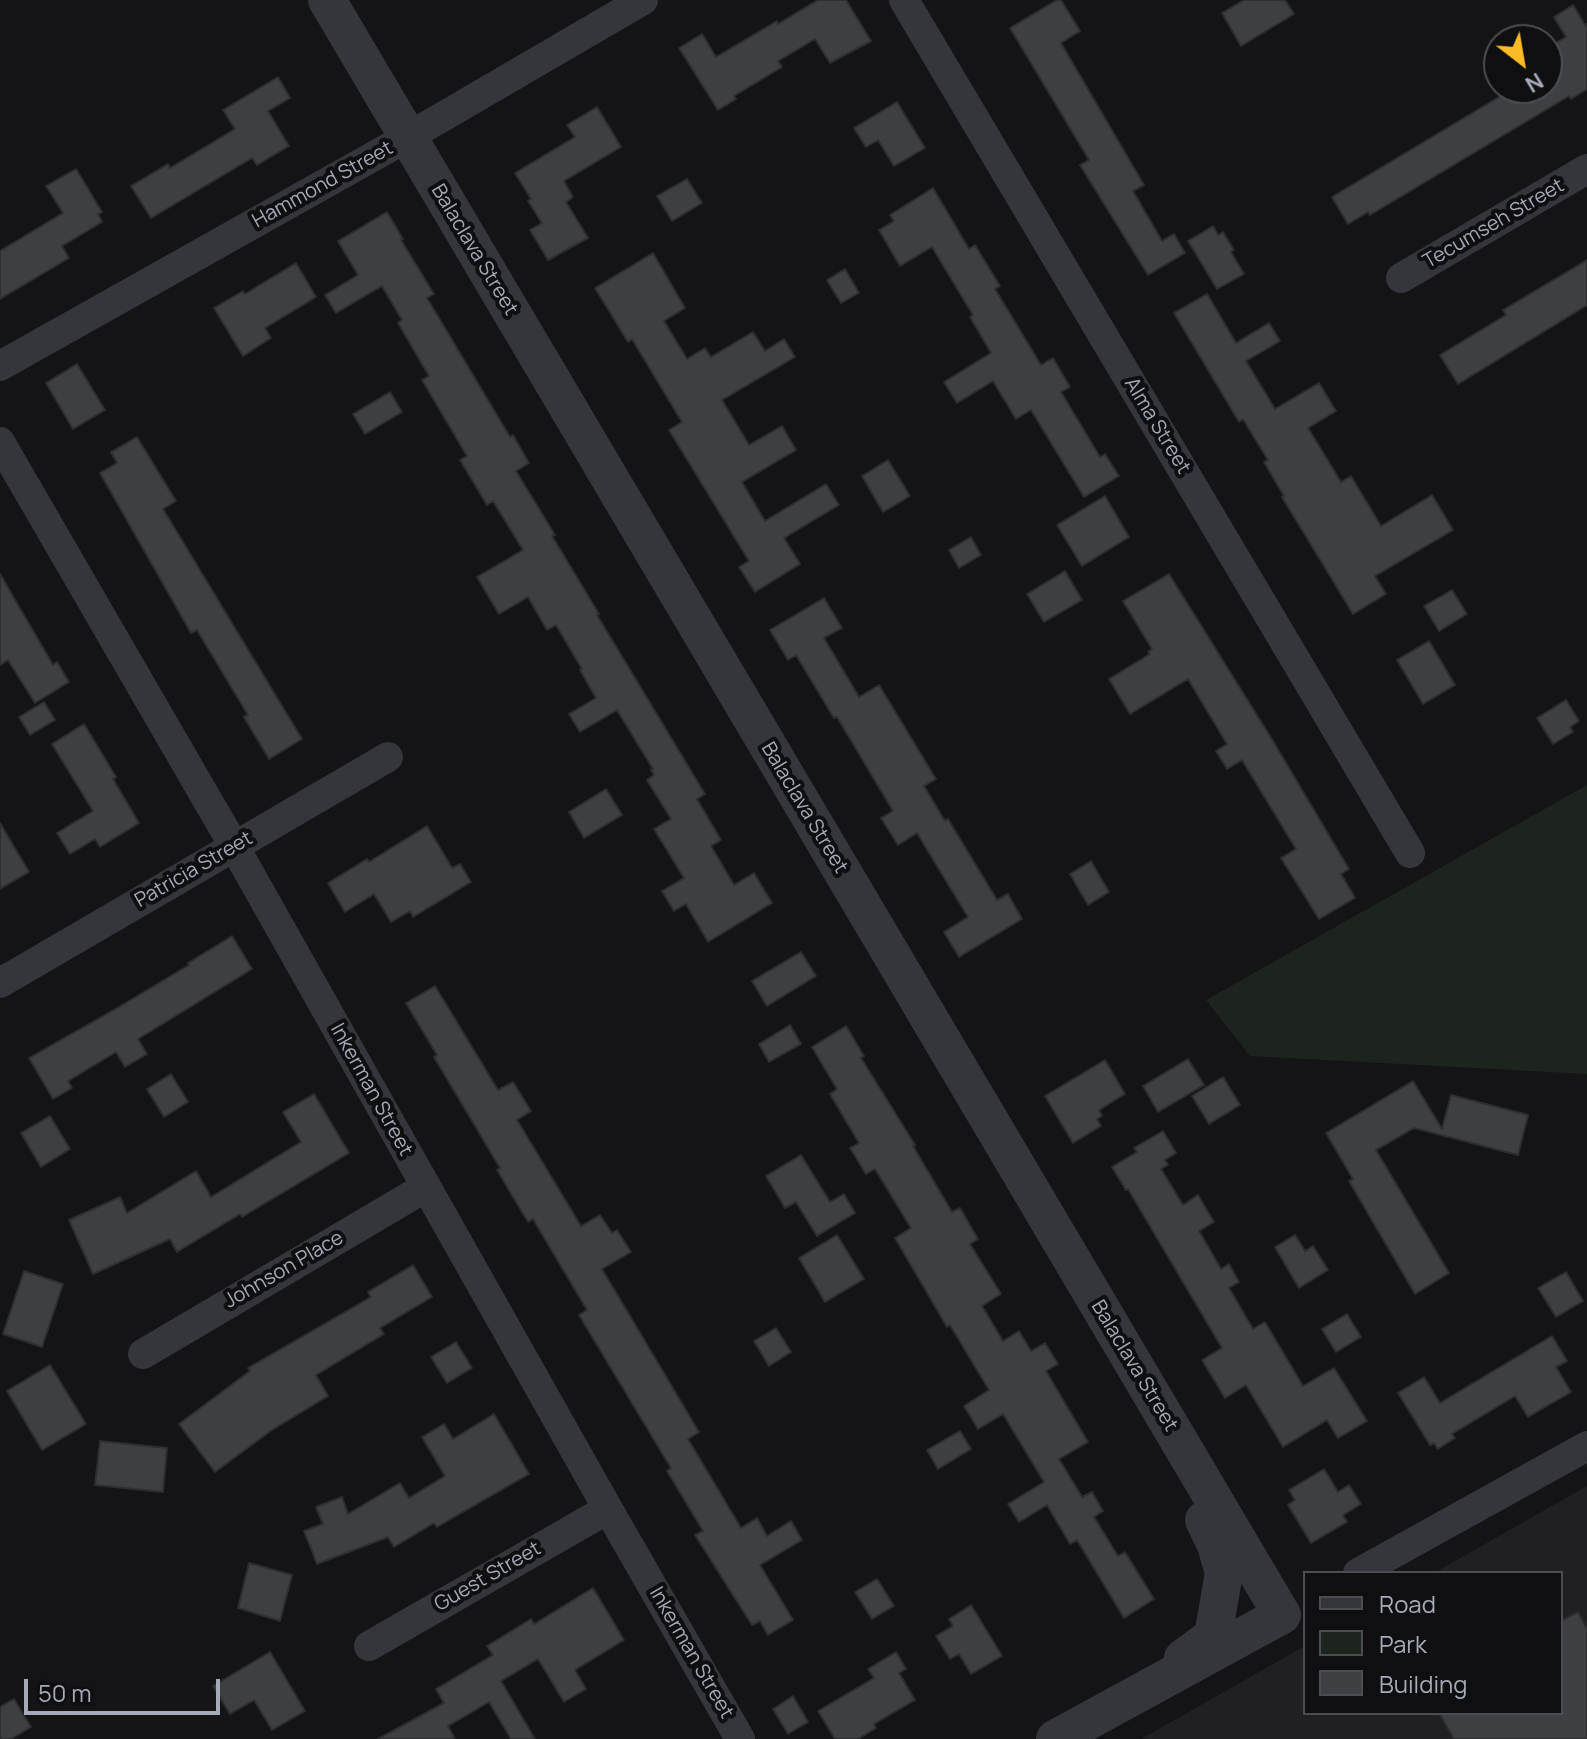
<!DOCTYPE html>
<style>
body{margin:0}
#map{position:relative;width:1587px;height:1739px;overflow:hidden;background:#141416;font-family:Manrope,sans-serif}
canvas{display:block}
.legend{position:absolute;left:1303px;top:1571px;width:260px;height:144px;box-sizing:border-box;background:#0f0f11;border:2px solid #4b4d53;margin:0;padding:10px 14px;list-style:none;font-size:24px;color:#a5aab7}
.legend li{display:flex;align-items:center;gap:16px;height:40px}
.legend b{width:40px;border:2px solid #4b4d53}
.north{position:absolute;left:1483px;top:24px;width:80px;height:80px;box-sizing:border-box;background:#0f0f11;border:2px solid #4b4d53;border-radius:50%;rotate:149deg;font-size:22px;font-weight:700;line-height:32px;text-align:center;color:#a5aab7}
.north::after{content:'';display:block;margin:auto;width:28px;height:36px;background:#fbbb27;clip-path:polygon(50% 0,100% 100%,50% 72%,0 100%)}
.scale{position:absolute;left:24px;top:1679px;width:196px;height:36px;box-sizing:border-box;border:4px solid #a5aab7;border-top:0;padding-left:10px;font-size:24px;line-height:28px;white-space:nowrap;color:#a5aab7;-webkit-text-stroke:6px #0f0f11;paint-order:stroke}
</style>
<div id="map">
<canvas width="1587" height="1739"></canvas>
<ul class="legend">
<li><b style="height:10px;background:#35363b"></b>Road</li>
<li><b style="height:22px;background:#1c241d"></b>Park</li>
<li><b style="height:22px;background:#3e3f43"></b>Building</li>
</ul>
<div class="north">N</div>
<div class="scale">50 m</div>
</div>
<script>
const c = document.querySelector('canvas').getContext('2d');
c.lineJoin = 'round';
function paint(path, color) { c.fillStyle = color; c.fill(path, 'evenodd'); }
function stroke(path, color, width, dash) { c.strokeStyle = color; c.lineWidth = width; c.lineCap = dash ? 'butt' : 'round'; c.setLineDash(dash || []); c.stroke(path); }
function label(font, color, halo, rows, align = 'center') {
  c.font = font + ' Manrope,sans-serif'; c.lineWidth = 8; c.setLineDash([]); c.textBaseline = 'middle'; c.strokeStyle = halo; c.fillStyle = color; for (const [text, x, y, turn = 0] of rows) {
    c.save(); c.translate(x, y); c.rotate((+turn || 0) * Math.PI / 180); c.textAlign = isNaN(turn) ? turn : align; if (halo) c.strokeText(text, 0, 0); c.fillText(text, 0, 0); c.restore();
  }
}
paint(new Path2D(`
 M1587,1486v253h-446l164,-93v67h256v-140h-127z`), '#202023');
paint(new Path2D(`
 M1587,785v289l-337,-18 -44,-56z`), '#1c241d');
const building = new Path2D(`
 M818,0h28l25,41 -41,22 -15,-24 -37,22 4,6 -48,29 2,3 -18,11 -39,-62 23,-14 14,23 61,-36 1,3z
 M1057,0h4l19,31 -19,12 83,142 -11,6 29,50 12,-7 11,19 -37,22 -68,-110 9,-5 -79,-132z
 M1244,0h41l9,14 -53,32 -19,-33z
 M1573,5l12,20 2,-1v65l-16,10 -2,-3 -199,119 -2,-3 -20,12 -16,-27 182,-109h33v-40l19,-11 -12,-20z
 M278,77l12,21 -22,13 21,35 -32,19 -5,-7 -101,60 -20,-32 37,-22 2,4 65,-39 -12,-19z
 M897,102l28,46 -31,18 -16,-26 -12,7 -12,-19z
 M597,107l24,40 -57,34 9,16 -7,5 22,36 -40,22 -18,-30 12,-7 -14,-22 3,-2 -16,-26 60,-36 -8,-12z
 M76,169l26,43 -4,2 4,8 -40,24 7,12 -69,41v-48l63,-38 -17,-27z
 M687,179l15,24 -30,18 -15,-25z
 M933,188l36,61 6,-4 25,41 -5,3 46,76 12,-7 17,29 -9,5 39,65 5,-3 14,22 -35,21 -53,-87 -15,9 -23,-38 -36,22 -13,-21 47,-29 -21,-36 3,-2 -41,-68 -32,19 -21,-36 15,-9 -4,-6z
 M387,212l16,27 -2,1 33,54 -7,4 83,139 3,-2 16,28 -13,8 39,64 -3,1 47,78 -2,1 108,179 -8,5 24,41 -10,6 23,39 20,-12 18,30 -64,39 -22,-38 -12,7 -12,-20 22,-13 -30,-49 17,-10 -24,-39 7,-5 -3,-5 2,-1 -36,-59 -37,22 -11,-18 27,-16 -16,-28 2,-1 -26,-44 -9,5 -19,-33 -29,17 -22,-37 46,-27 -30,-49 -6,4 -27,-45 7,-4 -45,-76 7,-4 -31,-53 4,-3 -20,-34 -46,27 -11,-18 33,-20 -20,-34z
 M1213,226l5,9 5,-3 11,18 -3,2 13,22 -27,15 -29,-48z
 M653,253l32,55 -21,13 23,38 18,-11 6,9 42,-25 12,19 19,-12 11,18 -73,43 27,45 33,-19 14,24 -54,32 23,39 61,-37 13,21 -55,33 16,26 -45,28 -16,-25 10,-6 -80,-131 13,-8 -50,-83 -4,3 -33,-54z
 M1587,260v45l-129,79 -18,-29 66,-40 -3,-5z
 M296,263l20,34 -51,31 6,10 -28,18 -29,-48 29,-17 2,3z
 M845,269l14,24 -18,10 -14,-23z
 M1207,294l29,49 33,-20 11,18 -34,20 29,48 44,-26 17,28 -28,17 33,54 10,-6 30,50 51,-31 21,35 -78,46 11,18 -33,20 -71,-117 2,-1 -20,-34 4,-2 -25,-41 -4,3 -65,-109z
 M77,364l28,46 -32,19 -27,-46z
 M390,392l12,20 -37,22 -12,-20z
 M137,437l39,64 -13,8 139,230 -33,20 -25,-42 4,-2 -51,-85 -6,3 -91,-160 17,-10 -6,-11z
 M888,460l22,36 -27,16 -21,-36z
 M1105,496l24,41 -47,29 -25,-41z
 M971,537l10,18 -22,13 -10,-18z
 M1065,571l17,29 -38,22 -17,-28z
 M0,574l53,91 4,-3 12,20 -34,21 -27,-43 -8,5z
 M1169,574l104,167 76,128 -8,5 14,24 -36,21 -38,-61 15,-9 -54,-89 -15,9 -11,-18 11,-7 -39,-65 -58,35 -21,-35 41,-25 -2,-2 4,-3 -29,-48z
 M1452,590l15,24 -28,17 -15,-25z
 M824,598l18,30 -18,10 35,59 20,-12 57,94 -12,7 21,35 3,-2 49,81 11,-6 14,25 -63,38 -15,-25 24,-15 -51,-84 -19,12 -17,-27 12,-7 -56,-94 -3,1 -38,-63 -8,5 -18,-30z
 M1429,641l26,44 -32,19 -26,-44z
 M1566,700l13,21 -9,6 3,5 -20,12 -16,-26z
 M44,702l11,18 -25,15 -11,-18z
 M84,724l32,53 -3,2 26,44 -39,24 -5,-8 -25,15 -13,-21 36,-22 -41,-67z
 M606,789l16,26 -38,23 -15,-26z
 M0,823l29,49 -29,17z
 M427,826l25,42 8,-4 11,18 -58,35 -3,-6 -19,11 -17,-28 -29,18 -17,-29 39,-24 2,3z
 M1091,861l18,31 -21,13 -18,-31z
 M232,936l20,33 -114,70 9,15 -22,13 -9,-15 -48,29 4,7 -19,11 -24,-41 90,-51 70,-42 -1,-2z
 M801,952l15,24 -49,30 -15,-25z
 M435,986l63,104 15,-8 18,29 -14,9 64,106 19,-11 12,18 5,-3 14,22 -29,17 97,163 -11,7 53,89 16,-10 10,18 24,-15 11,19 -42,25 33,55 -25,15 -8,-14 -8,4 -57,-90 8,-4 -36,-60 4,-3 -92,-153 8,-5 -54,-91 -5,3 -31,-52 3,-2 -66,-111 3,-2 -31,-52z
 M790,1025l11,19 -32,18 -10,-18z
 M846,1026l18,30 -3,2 54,87 -2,1 39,66 8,-4 18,31 -8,5 31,50 -19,12 21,35 16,-10 12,20 14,-8 13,21 -12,7 42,71 -29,17 23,38 10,-5 11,19 -9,6 24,39 7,-4 29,47 -30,19 -47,-78 -7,4 -23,-39 -28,17 -11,-18 36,-22 -41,-68 -25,15 -14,-23 25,-16 -39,-65 -3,2 -52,-89 16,-10 -36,-59 -9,5 -16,-26 9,-5 -29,-49 7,-5 -25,-42z
 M1188,1059l16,26 -46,27 -15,-26z
 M1105,1060l20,34 -26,16 3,6 -5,3 4,7 -28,17 -28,-47z
 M171,1074l17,28 -24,15 -17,-28z
 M1223,1077l17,28 -31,19 -17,-28z
 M1413,1081l29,48 9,-34 77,20 -10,40 -104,-27 -38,22 73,123 -34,21 -66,-113 4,-2 -27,-46z
 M314,1094l35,59 -107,64 -2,-3 -63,38 -7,-13 -77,35 -24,-54 51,-23 7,16 69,-42 15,26 90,-55 -18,-30z
 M50,1116l20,33 -29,18 -20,-34z
 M1163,1131l13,22 -11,7 3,5 -7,4 22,36 15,-10 16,27 -15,9 22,38 8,-5 10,18 -10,6 24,41 12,-7 38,64 31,-18 33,53 -29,17 -11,-18 -44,27 -37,-62 -21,13 -23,-38 20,-12 -94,-159 -2,1 -14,-23 25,-15 -3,-4z
 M801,1155l29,47 14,-8 11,19 -38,23 -21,-34 -11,6 -19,-32z
 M837,1235l27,44 -39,23 -26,-44z
 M1295,1235l10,16 8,-5 15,24 -29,18 -24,-41z
 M413,1265l19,32 -52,31 4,6 -68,41 12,21 -56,34 -57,42 -36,-48 71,-53 -2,-3 123,-71 -3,-5z
 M24,1271l39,13 -21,63 -39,-13z
 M1566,1272l17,29 -27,16 -18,-29z
 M1347,1314l14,23 -25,15 -14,-23z
 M776,1328l15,24 -22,14 -15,-25z
 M1552,1336l15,25 -11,6 15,25 -43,25 -13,-21 -63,38 3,4 -17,11 -4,-6 -4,2 -32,-52 26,-16 16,26z
 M456,1342l16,26 -25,15 -16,-26z
 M50,1365l36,59 -44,26 -35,-59z
 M494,1414l35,60 -92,53 -3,-4 -40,24 -6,-10 -71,27 -13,-33 19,-7 -7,-17 26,-10 6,17 52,-31 9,15 36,-22 -23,-39 22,-13 9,15z
 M960,1431l11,18 -33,20 -11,-19z
 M100,1441l67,7 -4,44 -68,-7z
 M1324,1469l14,23 11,-7 12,19 -18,11 4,7 -36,21 -23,-38 7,-5 -6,-10z
 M249,1563l43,12 -12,46 -42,-13z
 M877,1579l17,27 -22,13 -17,-27z
 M593,1588l31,52 -49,30 11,19 -22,13 -26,-43 -37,22 34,58h-24l-22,-37 -41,24 7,13h-77l66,-36 -8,-14 57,-34 -6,-9 44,-27 3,5z
 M971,1605l31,51 -31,18 -12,-20 -9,5 -14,-23 17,-10 -4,-7z
 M1578,1612l9,17v110h-133l-15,-26h122v-92z
 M270,1652l35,59 -33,19 -18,-30 -24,14 -17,-28z
 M896,1652l10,17 -7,4 16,27 -41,24 2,4 -18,11h-23l-17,-28 56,-33 -6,-9z
 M793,1696l15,26 -20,12 -15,-25z
 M14,1699l17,28 -20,12h-11v-32z`);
paint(building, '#3e3f43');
stroke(building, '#2e2e32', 2);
stroke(new Path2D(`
 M904,0l506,853
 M1401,278l186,-109
 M0,366l408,-229 235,-137
 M0,442l234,404 374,663 132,230
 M0,983l388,-226
 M143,1354l283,-167
 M1358,1573l229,-127
 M369,1646l239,-137`), '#35363b', 30);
stroke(new Path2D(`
 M327,0l955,1615 -227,124
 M1183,1658l30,-22 11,-63 -8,-28 -12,-25`), '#35363b', 38);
label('20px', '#a5aab7', '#0f0f11', [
 ["Hammond Street",323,185,-29],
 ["Tecumseh Street",1494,224,-30],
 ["Balaclava Street",474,250,59],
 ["Alma Street",1157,426,59],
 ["Balaclava Street",804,808,59],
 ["Patricia Street",194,870,-30],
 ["Inkerman Street",371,1090,61],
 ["Johnson Place",284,1270,-30],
 ["Balaclava Street",1134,1366,59],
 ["Guest Street",488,1577,-30],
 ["Inkerman Street",691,1653,60]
]);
</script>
